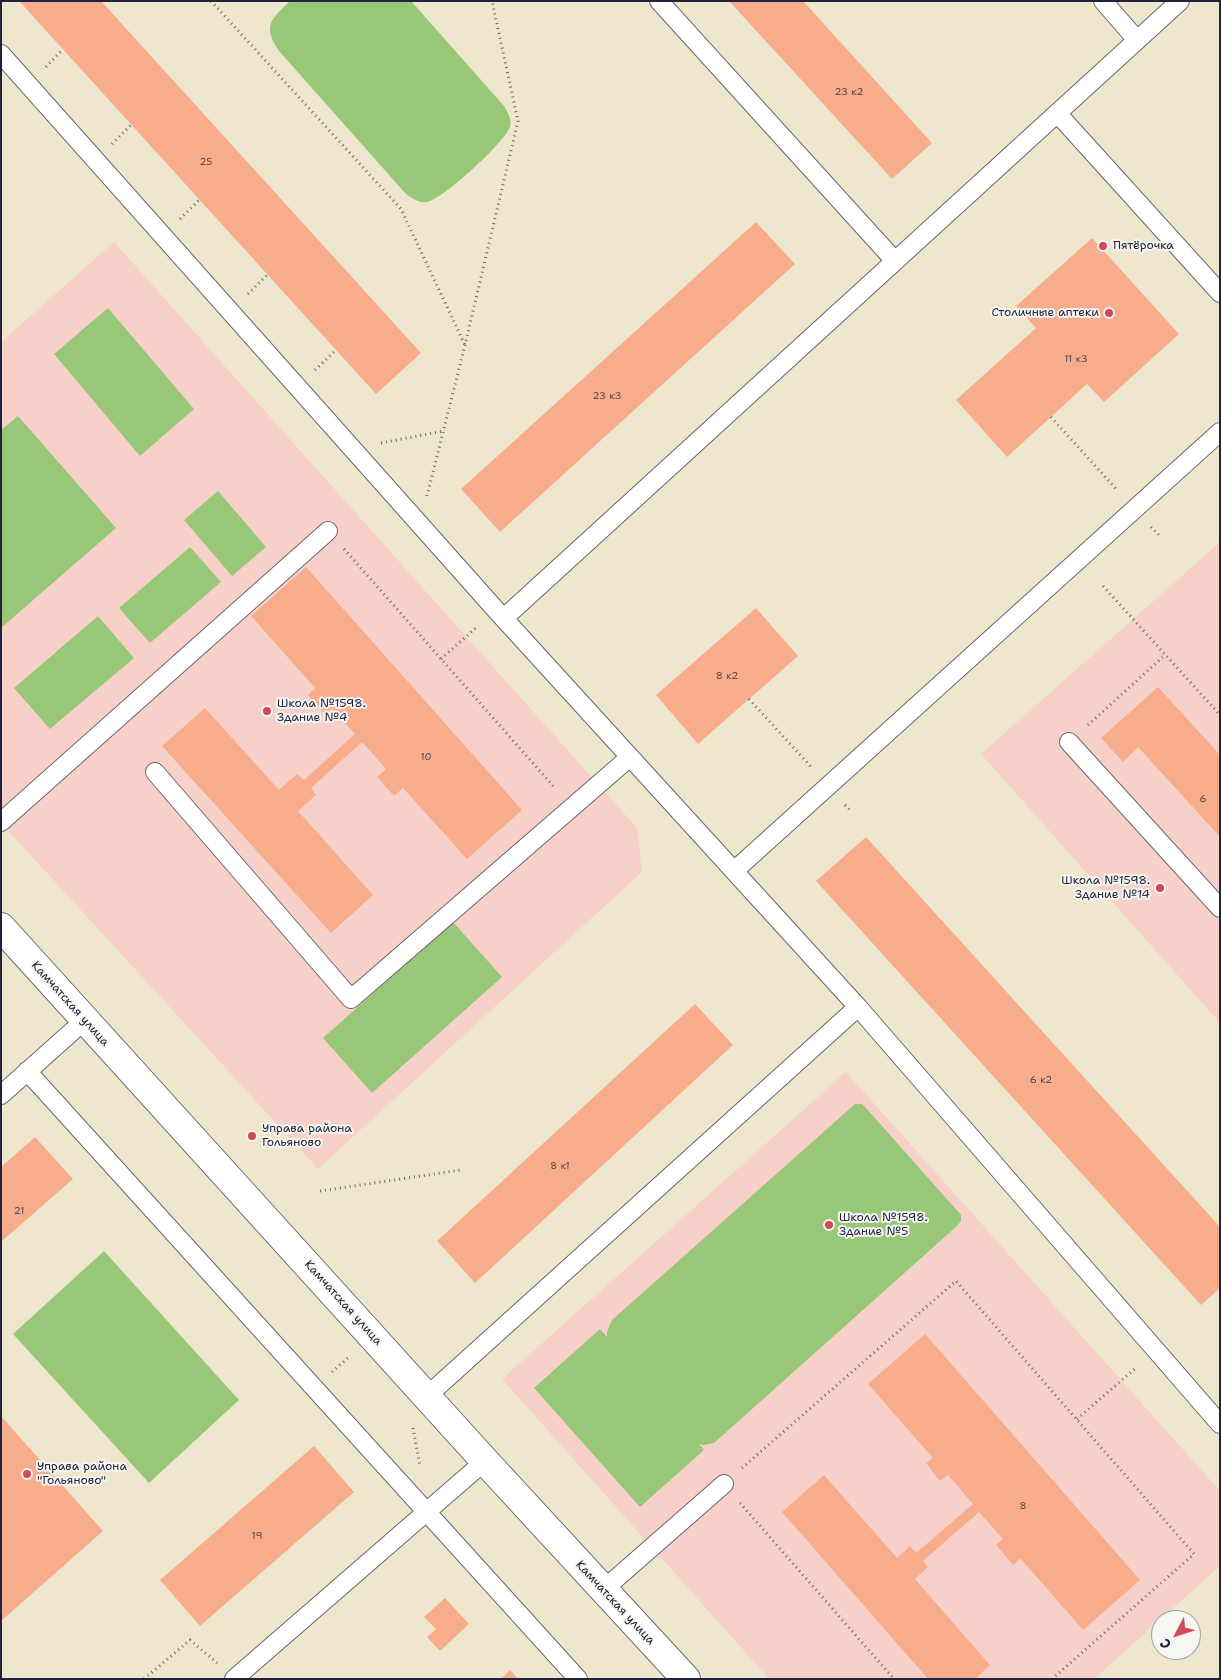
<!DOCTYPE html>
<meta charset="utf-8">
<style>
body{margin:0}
#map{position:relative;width:1221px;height:1680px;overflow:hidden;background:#eee7ce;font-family:"Shantell Sans",sans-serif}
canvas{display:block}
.frame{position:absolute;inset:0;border:2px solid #22223b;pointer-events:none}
.north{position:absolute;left:1151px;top:1610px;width:50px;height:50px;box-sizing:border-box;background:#f6f6f2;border:1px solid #a1a1a9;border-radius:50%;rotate:230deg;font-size:14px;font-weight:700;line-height:20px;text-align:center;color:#22223b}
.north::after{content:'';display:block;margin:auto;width:18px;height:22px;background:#d1495b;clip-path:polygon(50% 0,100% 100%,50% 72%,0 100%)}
</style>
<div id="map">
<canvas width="1221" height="1680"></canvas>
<div class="frame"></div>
<div class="north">С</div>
</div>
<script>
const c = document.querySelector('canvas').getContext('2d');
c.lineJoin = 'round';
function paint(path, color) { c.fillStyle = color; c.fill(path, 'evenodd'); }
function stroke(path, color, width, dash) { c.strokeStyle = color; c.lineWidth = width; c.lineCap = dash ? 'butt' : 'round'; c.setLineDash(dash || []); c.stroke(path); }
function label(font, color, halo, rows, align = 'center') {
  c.font = font + ' "Shantell Sans",sans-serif'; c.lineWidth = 4; c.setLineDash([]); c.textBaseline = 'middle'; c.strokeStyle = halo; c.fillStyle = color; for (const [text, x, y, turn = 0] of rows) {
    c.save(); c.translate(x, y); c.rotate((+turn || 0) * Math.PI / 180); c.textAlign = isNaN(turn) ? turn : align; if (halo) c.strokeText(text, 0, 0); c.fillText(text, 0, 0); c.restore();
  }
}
paint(new Path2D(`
 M114,242l523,586 5,44 -324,297 -317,-346v-481z
 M1220,542v481l-239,-269z
 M846,1072l374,419v75l-126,113h-325l-267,-300z`), '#f7d1c9');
paint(new Path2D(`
 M290,1h121l93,105c4,7 8,13 6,21 -5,15 -68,73 -83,75 -8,1 -14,-3 -21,-8l-127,-143c-17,-25 -8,-32 11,-50z
 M108,308l86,101 -54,47 -86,-102z
 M18,416l98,112 -115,100v-198z
 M218,491l48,56 -34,29 -48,-56z
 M190,547l31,35 -71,61 -31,-35z
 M98,616l36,42 -84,71 -36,-41z
 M453,922l49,55 -130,116 -49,-55z
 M855,1104h7l4,4 95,107v6l-4,5 -243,217 -10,2 -5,-1 5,6 -64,57 -106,-119 66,-59 7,8v-5l5,-12z
 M104,1251l135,149 -90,83 -136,-149z`), '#98c877');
paint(new Path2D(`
 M19,1h82l320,352 -45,41z
 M729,1h74l129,142 -40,36z
 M756,222l39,42 -295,268 -39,-43z
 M1092,238l87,96 -75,68 -17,-18 -80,73 -51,-57 80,-72 -20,-22z
 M306,567l216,243 -55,49 -64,-71 -9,8 -17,-19 9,-8 -24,-27 -51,46 5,7 -18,16 75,84 -42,38 -169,-187 43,-38 74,82 18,-16 7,6 51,-46 -23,-26 -7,6 -17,-19 7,-7 -64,-72z
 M756,608l42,48 -100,88 -42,-49z
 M1158,687l62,68v82l-82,-90 -15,15 -22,-24z
 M866,837l354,390v61l-19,17 -385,-424z
 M695,1004l38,41 -258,238 -38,-42z
 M35,1137l38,42 -72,63v-75z
 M925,1334l215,246 -57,50 -63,-72 -7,7 -17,-20 7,-6 -24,-27 -56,49 5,6 -13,12 75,86 -15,14h-47l-146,-167 42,-37 73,83 13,-12 6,7 57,-49 -25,-29 -8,6 -14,-18 7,-5 -65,-74z
 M1,1416l102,115 -102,90z
 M314,1446l40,46 -154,134 -40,-46z
 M445,1598l24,26 -29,27 -13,-14 9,-8 -12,-12z
 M510,1670l8,9h-17z`), '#f7ad8c');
const service = new Path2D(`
 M659,1l236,260
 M1103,1l34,39
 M1,54l495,556 362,397 362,417
 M1057,113l163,180
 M504,618l676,-617
 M1069,742l151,166
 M155,772l196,227 279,-242
 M1,822l327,-291
 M734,871l486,-439
 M27,1071l551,608
 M1,1095l84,-75
 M427,1396l431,-389
 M603,1590l121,-106
 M234,1679l251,-218`);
const minor = new Path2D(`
 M1,927l484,534 201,218`);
stroke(service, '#69676e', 20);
stroke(minor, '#69676e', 30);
stroke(new Path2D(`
 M211,1l190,208 64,136
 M46,67l17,-18
 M112,144l19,-19
 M180,219l19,-19
 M248,294l19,-19
 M315,370l21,-20
 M1051,417l67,74
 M381,443l63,-12
 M427,496l38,-151 53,-224 -26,-120
 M1151,527l8,8
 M344,549l211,239
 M1103,586l117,129
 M441,659l37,-33
 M749,699l64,70
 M1088,725l77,-70
 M845,805l6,6
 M320,1191l141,-21
 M332,1372l18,-16
 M1077,1419l60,-52
 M413,1428l7,38
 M742,1468l214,-187 238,273 -142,125
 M740,1503l154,176
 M144,1679l46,-39 27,23`), '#69676e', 3, [1, 4]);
stroke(service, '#fff', 18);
stroke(minor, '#fff', 28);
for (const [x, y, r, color] of [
 [1103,246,5,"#d1495b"],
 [1109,313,5,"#d1495b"],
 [267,711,5,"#d1495b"],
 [1160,888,5,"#d1495b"],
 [252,1136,5,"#d1495b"],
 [829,1225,5,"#d1495b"],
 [27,1474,5,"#d1495b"]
]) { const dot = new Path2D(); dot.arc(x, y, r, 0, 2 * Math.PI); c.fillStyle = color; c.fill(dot); stroke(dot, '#f6f6f2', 2); }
label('10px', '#57454f', null, [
 ["23 к2",849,92],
 ["25",206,162],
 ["11 к3",1076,359],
 ["23 к3",607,396],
 ["8 к2",727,676],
 ["10",426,757],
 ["6",1203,799],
 ["6 к2",1041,1080],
 ["8 к1",560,1166],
 ["21",19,1211],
 ["8",1023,1506],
 ["19",257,1536]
]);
label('12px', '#22223b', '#f6f6f2', [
 ["Пятёрочка",1113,246],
 ["Столичные аптеки",1099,313,"right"],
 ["Школа №1598.",277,704],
 ["Здание №4",277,718],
 ["Школа №1598.",1150,881,"right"],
 ["Здание №14",1150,895,"right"],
 ["Управа района",262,1129],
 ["Гольяново",262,1143],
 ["Школа №1598.",839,1218],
 ["Здание №5",839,1232],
 ["Управа района",37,1467],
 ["\"Гольяново\"",37,1481]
], 'left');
label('12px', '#22223b', '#f6f6f2', [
 ["Камчатская улица",70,1004,48],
 ["Камчатская улица",343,1303,48],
 ["Камчатская улица",615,1603,47]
]);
</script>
